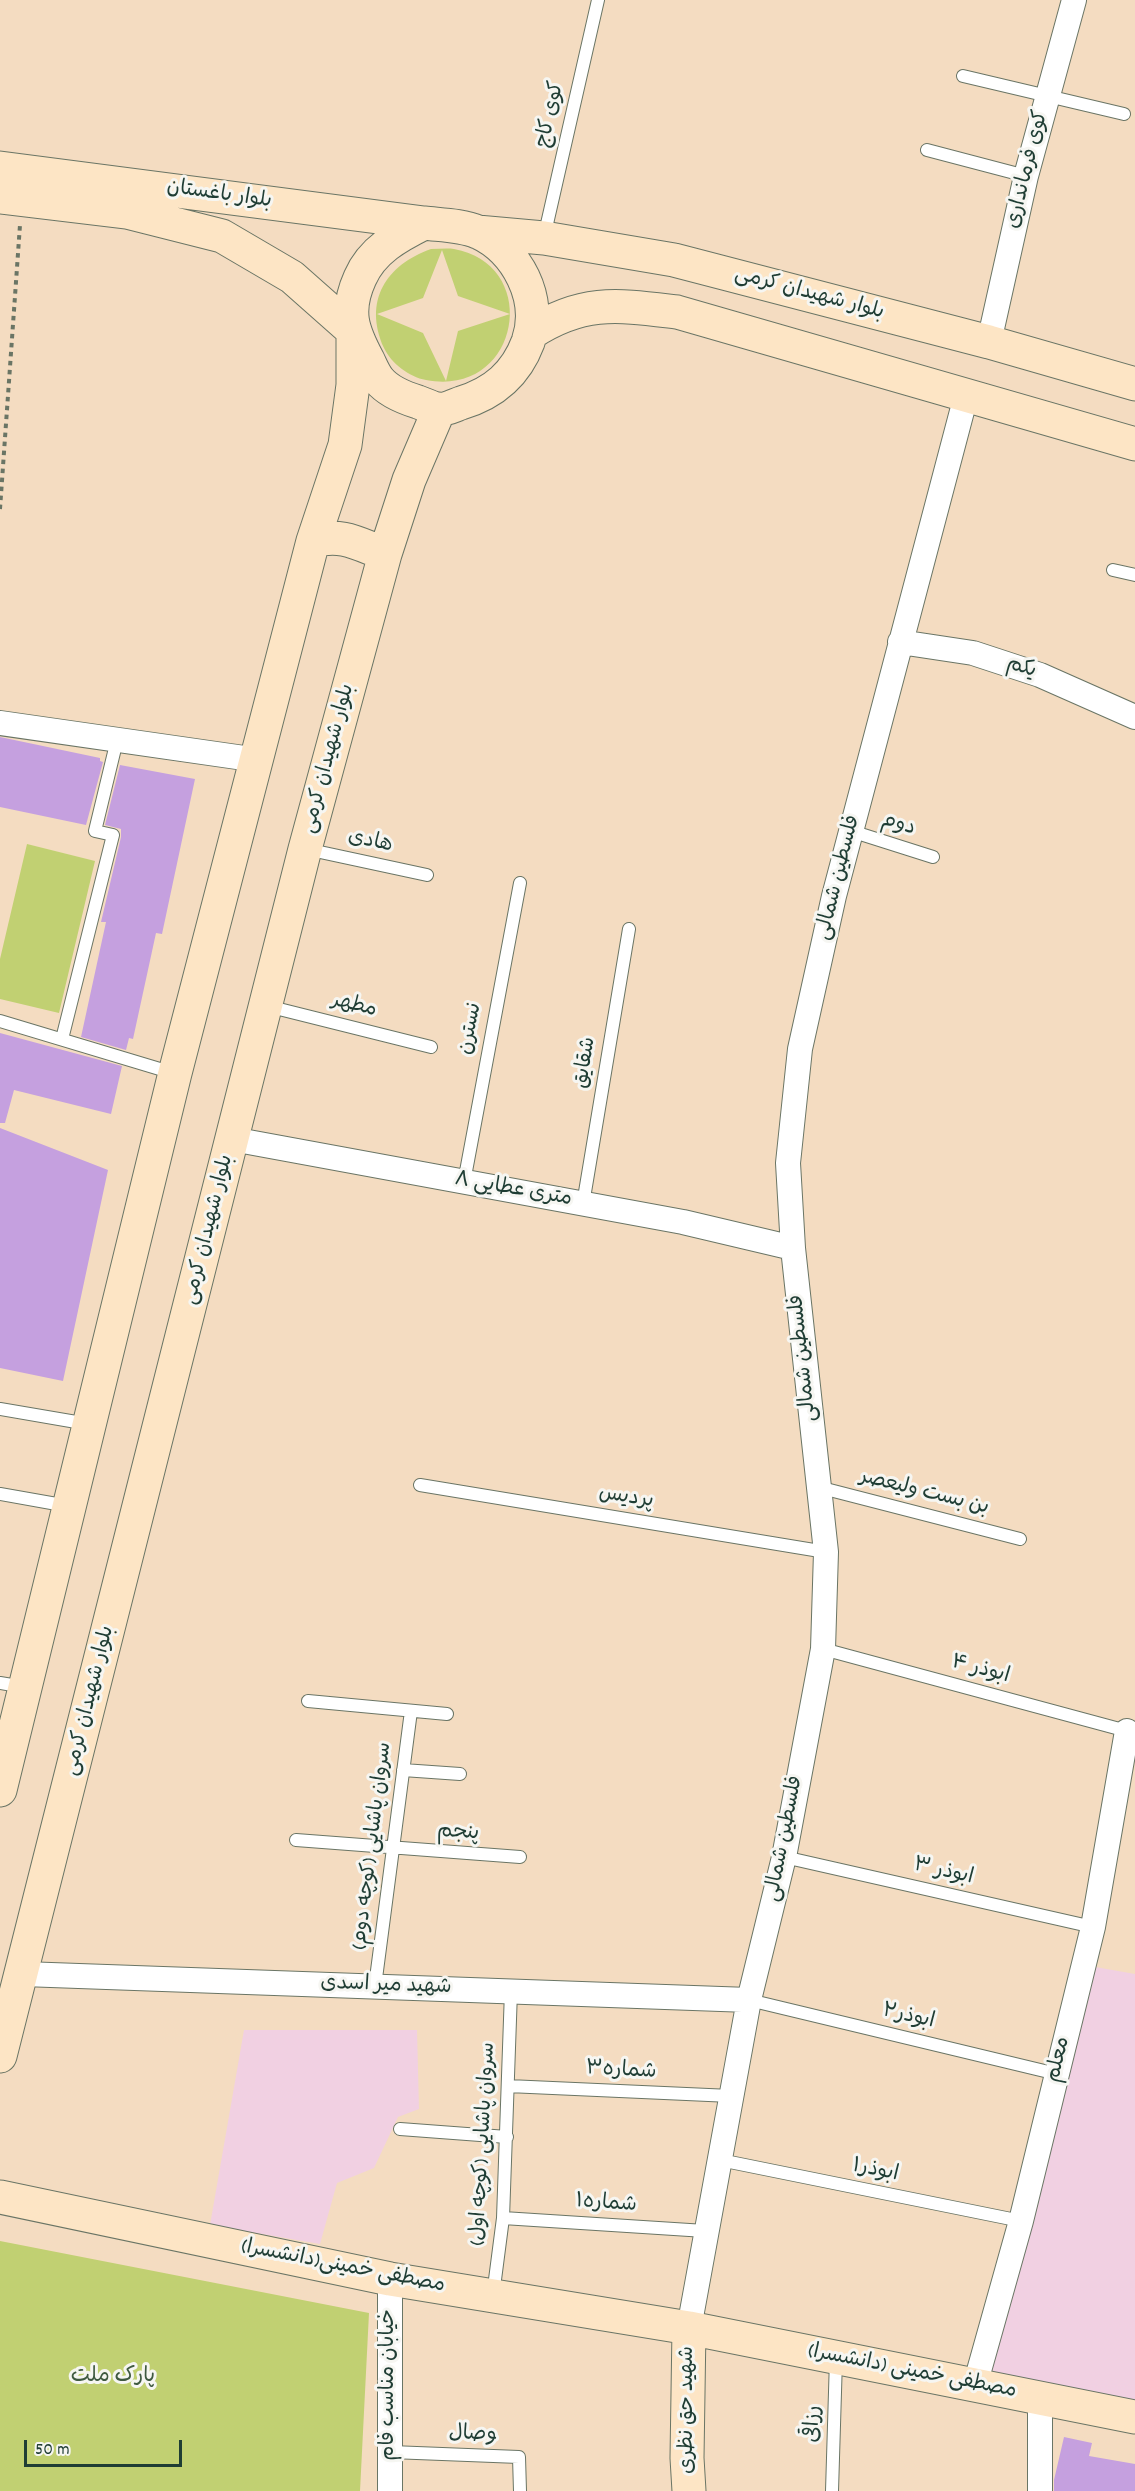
<!DOCTYPE html>
<meta charset="utf-8">
<style>
body{margin:0}
#map{position:relative;width:1135px;height:2491px;overflow:hidden;background:#f4dcc1;font-family:Dekko,sans-serif}
canvas{display:block}
.scale{position:absolute;left:24px;top:2440px;width:158px;height:27px;box-sizing:border-box;border:3px solid #1f3d34;border-top:0;padding-left:8px;font-size:18px;line-height:21px;white-space:nowrap;color:#1f3d34;-webkit-text-stroke:4px #f6f6f2;paint-order:stroke}
</style>
<div id="map">
<canvas width="1135" height="2491"></canvas>
<div class="scale">50 m</div>
</div>
<script>
const c = document.querySelector('canvas').getContext('2d');
c.lineJoin = 'round';
function paint(path, color) { c.fillStyle = color; c.fill(path, 'evenodd'); }
function stroke(path, color, width, dash) { c.strokeStyle = color; c.lineWidth = width; c.lineCap = dash ? 'butt' : 'round'; c.setLineDash(dash || []); c.stroke(path); }
function label(font, color, halo, rows, align = 'center') {
  c.font = font + ' Dekko,"Playpen Sans Arabic",sans-serif'; c.lineWidth = 6; c.setLineDash([]); c.textBaseline = 'middle'; c.strokeStyle = halo; c.fillStyle = color; for (const [text, x, y, turn = 0] of rows) {
    c.save(); c.translate(x, y); c.rotate((+turn || 0) * Math.PI / 180); c.textAlign = isNaN(turn) ? turn : align; if (halo) c.strokeText(text, 0, 0); c.fillText(text, 0, 0); c.restore();
  }
}
paint(new Path2D(`
 M1084,1965l51,9v431l-160,-20z
 M244,2030h173l2,79 -21,8 -24,51 -37,15 -17,61 -110,-19z`), '#f1d0e2');
paint(new Path2D(`
 M431,249c8,0 16,-1 23,0 89,16 66,149 -28,131 -17,-3 -35,-17 -42,-32 -21,-47 2,-83 47,-99zM442,250l16,46 52,18 -52,17 -12,50 -23,-48 -46,-19 46,-16z
 M27,844l68,17 -36,152 -59,-14v-40z
 M0,2241l369,72 -9,178h-360z`), '#c1d072');
paint(new Path2D(`
 M0,737l100,21v3l3,1 -17,63 -86,-18z
 M120,765l75,14 -33,155 -6,-1 -23,106 -4,-1 -3,12 -45,-13 25,-115h-5l20,-85v-8l-16,-4z
 M0,1033l122,33 -11,48 -97,-24 -9,33h-5z
 M0,1128l108,42 -45,211 -63,-13z
 M1064,2437l28,6 -3,13 46,8v27h-81v-11z`), '#c5a0df');
const lane = new Path2D(`
 M963,76l161,38
 M927,150l99,26
 M544,237l54,-237
 M1113,570l22,5
 M851,831l82,26
 M306,849l121,26
 M267,1006l164,41
 M0,1021l173,52
 M62,1039l51,-204 -18,-4 22,-91
 M464,1182l56,-299
 M583,1204l46,-275
 M0,1409l88,15
 M420,1485l406,67
 M818,1487l202,52
 M0,1494l68,12
 M823,1649l304,82
 M0,1683l24,4
 M308,1701l139,13
 M403,1770l57,4
 M296,1840l224,17
 M784,1857l309,70
 M375,1986l36,-275
 M749,2000l308,74
 M508,2086l223,10
 M400,2129l107,8
 M720,2160l301,61
 M503,2218l202,13
 M493,2295l10,-77 8,-227
 M391,2452l128,5 1,34
 M832,2491l4,-132`);
const street = new Path2D(`
 M989,342l37,-166 48,-176
 M900,642l73,11 67,22 95,42
 M0,723l258,37
 M232,1139l451,83 110,26
 M23,1974l726,26
 M390,2279v212
 M689,2328l60,-328 35,-143 39,-208 3,-97 -33,-304 -5,-85 12,-114 34,-153 132,-500
 M975,2385l46,-164 72,-294 34,-196
 M1040,2398v93`);
const secondary = new Path2D(`
 M0,168l424,55
 M0,197l127,15 95,24 70,41 61,54v54l-8,60 -32,96 -138,532 -175,717
 M424,223c17,2 37,2 54,9 39,18 65,67 50,110 -12,32 -34,51 -67,61 -6,2 -15,7 -22,6 -6,0 -15,-5 -21,-7 -13,-4 -30,-11 -39,-22 -5,-6 -8,-14 -11,-20 -16,-30 -23,-49 -8,-82 12,-28 38,-42 64,-55z
 M477,232l67,6 130,22 315,82 146,42
 M531,333c52,-34 87,-28 146,-21l458,132
 M313,541c30,-8 45,3 72,13
 M0,2056l305,-1207 80,-295 24,-74 30,-70
 M0,2197l390,82 299,49 446,89
 M689,2328l-2,130 2,33`);
stroke(lane, '#6a7565', 14);
stroke(street, '#6a7565', 26);
stroke(secondary, '#6a7565', 35);
stroke(new Path2D(`
 M0,509l20,-284`), '#6a7565', 4, [4.5, 4.5]);
stroke(lane, '#fff', 12);
stroke(street, '#fff', 24);
stroke(secondary, '#fde5c5', 33);
label('21px', '#1f3d34', '#f6f6f2', [
 ["کوی کاج",552,115,-77],
 ["کوی فرمانداری",1029,170,-76],
 ["بلوار باغستان",219,196,8],
 ["بلوار شهیدان کرمی",809,295,15],
 ["یکم",1021,669,19],
 ["بلوار شهیدان کرمی",330,759,-75],
 ["دوم",898,826,17],
 ["هادی",370,843,12],
 ["فلسطین شمالی",840,878,-76],
 ["مطهر",354,1007,14],
 ["نسترن",472,1029,-79],
 ["شقایق",587,1063,-81],
 ["۸ متری عطایی",513,1191,10],
 ["بلوار شهیدان کرمی",210,1230,-76],
 ["فلسطین شمالی",805,1358,-96],
 ["بن بست ولیعصر",924,1494,14],
 ["پردیس",626,1499,9],
 ["ابوذر ۴",980,1671,15],
 ["بلوار شهیدان کرمی",91,1701,-76],
 ["پنجم",458,1834,4],
 ["فلسطین شمالی",786,1839,-79],
 ["سروان پاشایی (کوچه دوم)",374,1846,-83],
 ["ابوذر ۳",943,1873,13],
 ["شهید میر اسدی",386,1987,2],
 ["ابوذر۲",908,2018,13],
 ["معلم",1060,2060,-76],
 ["شماره۳",621,2072,3],
 ["سروان پاشایی (کوچه اول)",485,2144,-87],
 ["ابوذر۱",875,2172,12],
 ["شماره۱",606,2205,4],
 ["(دانشسرا)مصطفی خمینی",343,2268,11],
 ["مصطفی خمینی (دانشسرا)",912,2373,11],
 ["خیابان مناسب فام",390,2385,-90],
 ["شهید حق نظری",689,2410,-90],
 ["رزاقی",815,2424,-88],
 ["وصال",473,2436,2]
]);
label('21px', '#3f5a40', '#f6f6f2', [
 ["پارک ملت",113,2378]
]);
</script>
